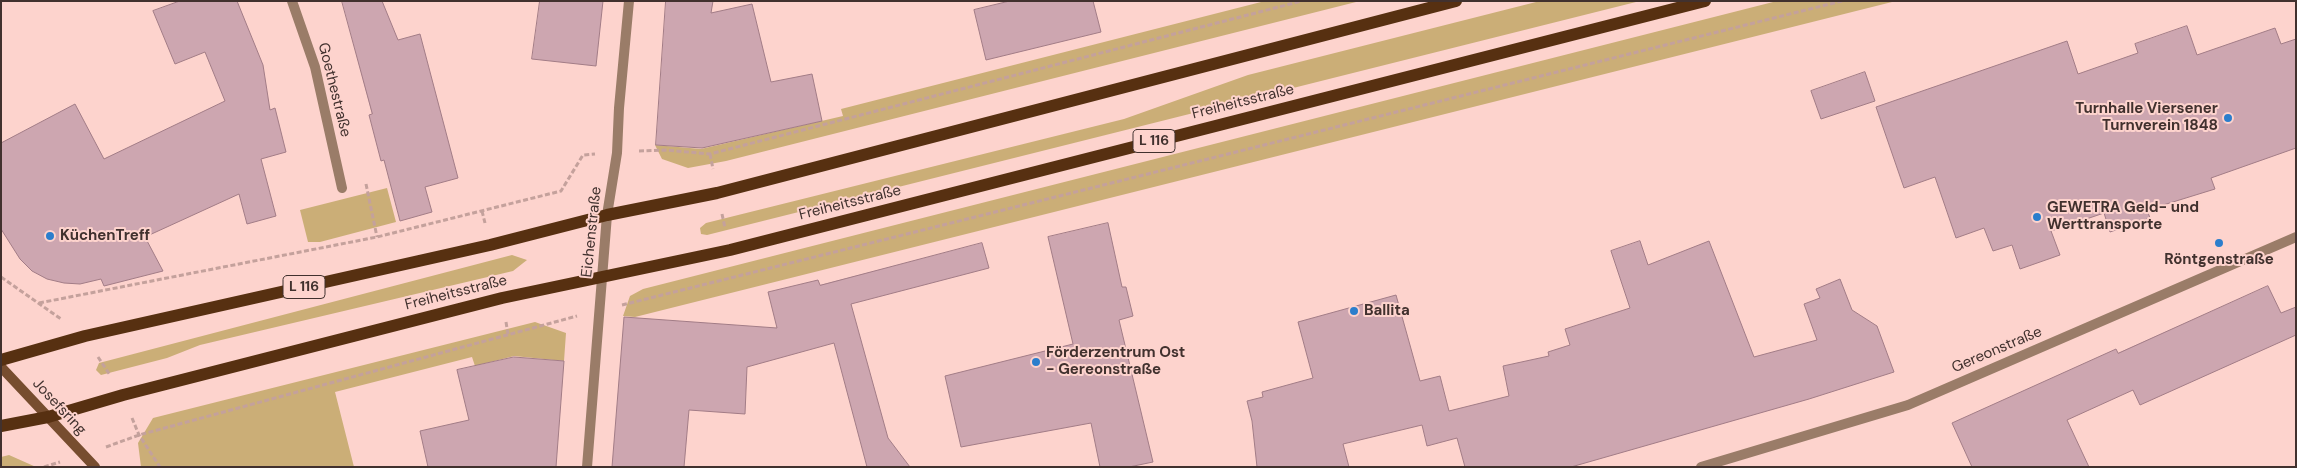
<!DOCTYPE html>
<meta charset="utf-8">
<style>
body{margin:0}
#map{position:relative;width:2297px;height:468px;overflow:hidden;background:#fdd3cd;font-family:"DM Sans",sans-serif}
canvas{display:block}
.frame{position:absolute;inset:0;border:2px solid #41312e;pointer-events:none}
</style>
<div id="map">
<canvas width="2297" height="468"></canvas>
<div class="frame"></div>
</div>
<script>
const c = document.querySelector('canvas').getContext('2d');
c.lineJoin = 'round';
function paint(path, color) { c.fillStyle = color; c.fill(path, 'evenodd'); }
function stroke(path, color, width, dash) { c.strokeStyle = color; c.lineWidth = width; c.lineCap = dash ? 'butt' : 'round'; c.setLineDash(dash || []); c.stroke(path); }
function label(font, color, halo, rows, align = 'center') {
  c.font = font + ' "DM Sans",sans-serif'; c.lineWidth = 4; c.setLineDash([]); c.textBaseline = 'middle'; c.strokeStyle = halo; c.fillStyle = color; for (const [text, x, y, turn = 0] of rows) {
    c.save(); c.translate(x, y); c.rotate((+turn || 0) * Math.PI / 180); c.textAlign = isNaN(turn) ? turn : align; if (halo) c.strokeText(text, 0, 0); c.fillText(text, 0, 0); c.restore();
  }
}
paint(new Path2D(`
 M1265,1h95l-634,160 -38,7 -26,-9 -7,-14 46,4 142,-33 -2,-7z
 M1540,1h100l-933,234 -6,-1 -1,-6 6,-5 418,-104 124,-44z
 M1777,1h119l-1261,316 -12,-1 7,-20 13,-7z
 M387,188l9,34 -76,20h-12l-8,-32z
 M512,255l15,5 -14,11 -313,74 -33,13 -66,17 -5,-5 3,-7z
 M535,322l31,11 -2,28 -50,-5 -39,10 -3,-9 -137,35 19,75h-213l-3,-24 15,-25z
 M9,455l27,12h-35v-10z`), '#cbae77');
const building = new Path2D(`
 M180,1h57l26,64 7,45 5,-2 11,44 -25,7 15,57 -29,8 -8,-30 -94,43 18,34 -59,15 -3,-7 -21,5 -16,-1 -17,-4 -15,-8 -12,-12 -19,-30v-86l74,-39 29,55 121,-58 -20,-49 -30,12 -22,-53z
 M342,1h40l16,39 22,-6 38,144 -33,9 7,25 -32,9 -16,-61 -3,1 -12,-46 3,-1z
 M540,1h63l-7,65 -64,-7z
 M666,1h47l-2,12 41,-9 19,78 41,-8 10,47 -120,27 -46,-3z
 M1010,1h83l8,31 -115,28 -12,-50z
 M2187,26l10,29 78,-27 6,16 15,-5v109l-85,30 4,11 -68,21 3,8 -40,14 -6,-19 -53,18 9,24 -40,14 -8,-24 -19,6 -9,-23 -28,10 -21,-61 -31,11 -28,-81 191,-66 11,33 60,-21 -3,-9z
 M1865,72l10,29 -54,18 -10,-28z
 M1108,223l14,64h4l7,29 -14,4 34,142 -24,5h-29l-9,-44 -130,24 -16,-71 128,-32 -25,-107z
 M1640,241l8,24 61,-24 45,116 63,-17 -13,-36 16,-6 -4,-9 24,-10 12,31 25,16 17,46 -85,27 -238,68h-106l-8,-29 -30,8 -5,-21 -79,19 6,23h-92l-5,-46 -5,-20 16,-4 -1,-5 51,-14 -15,-56 98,-27 24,86 20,-5 9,35 60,-15 -6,-30 46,-10 -1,-4 22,-7 -5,-16 65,-21 -19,-57z
 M982,243l7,25 -138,36 37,134 22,29h-43l-33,-124 -87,24 -2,47 -56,-4 -5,57h-72l12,-150 153,11 -9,-36 50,-12 2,5z
 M2268,286l13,27 15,-6v28l-156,70 -7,-15 -66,30 22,47h-117l-20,-44 164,-74 2,4z
 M514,357l50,4 -8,106h-128l-8,-36 49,-11 -12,-50z`);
paint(building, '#cda6b0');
stroke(building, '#a27c86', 1);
stroke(new Path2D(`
 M639,151l26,-1 45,4 592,-153
 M710,154l3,15
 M366,184l11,53
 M482,211l3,12
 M722,214l3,14
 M1,277l60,42
 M39,303l338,-66 184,-46 22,-36 12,-1
 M622,305l1220,-304
 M506,322l2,12
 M98,357l12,18
 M132,418l7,17 21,32
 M106,447l33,-12 438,-119
 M44,467l16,-5`), '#c4a19c', 3, [5, 2.5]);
stroke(new Path2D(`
 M292,1l23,66 27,121
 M587,467l20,-252 10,-62 2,-45 10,-107
 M1701,467l207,-62 388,-168`), '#9a7c68', 10);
stroke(new Path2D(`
 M1,367l94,100`), '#774d2f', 10);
stroke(new Path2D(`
 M1,360l84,-24 405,-91 117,-30 110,-22 739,-192
 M1,426l47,-9 75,-22 379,-97 228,-48 975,-249`), '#573011', 12);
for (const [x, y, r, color] of [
 [2228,118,5,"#2b7ecc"],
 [2037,217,5,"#2b7ecc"],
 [50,236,5,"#2b7ecc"],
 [2219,243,5,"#2b7ecc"],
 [1354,311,5,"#2b7ecc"],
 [1036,362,5,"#2b7ecc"]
]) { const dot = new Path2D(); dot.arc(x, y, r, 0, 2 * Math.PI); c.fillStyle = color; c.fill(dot); stroke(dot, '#fdd3cd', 2); }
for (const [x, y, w] of [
 [1154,141,42],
 [304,287,42]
]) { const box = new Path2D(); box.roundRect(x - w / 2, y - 11.5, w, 23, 4); c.fillStyle = '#fdd3cd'; c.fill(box); stroke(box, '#41312e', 1); }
label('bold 14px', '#41312e', null, [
 ["L 116",1154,141],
 ["L 116",304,287]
]);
label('15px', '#41312e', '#fdd3cd', [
 ["Goethestraße",334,90,76],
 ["Freiheitsstraße",1243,102,-14],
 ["Freiheitsstraße",850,203,-14],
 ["Eichenstraße",592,232,-84],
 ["Freiheitsstraße",456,293,-14],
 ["Gereonstraße",1997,350,-23],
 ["Josefsring",59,407,47]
]);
label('bold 15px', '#41312e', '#fdd3cd', [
 ["Turnhalle Viersener",2218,109,"right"],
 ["Turnverein 1848",2218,126,"right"],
 ["GEWETRA Geld- und",2047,208],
 ["Werttransporte",2047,225],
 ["KüchenTreff",60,236],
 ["Röntgenstraße",2219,260,"center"],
 ["Ballita",1364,311],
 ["Förderzentrum Ost",1046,353],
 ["- Gereonstraße",1046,370]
], 'left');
</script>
